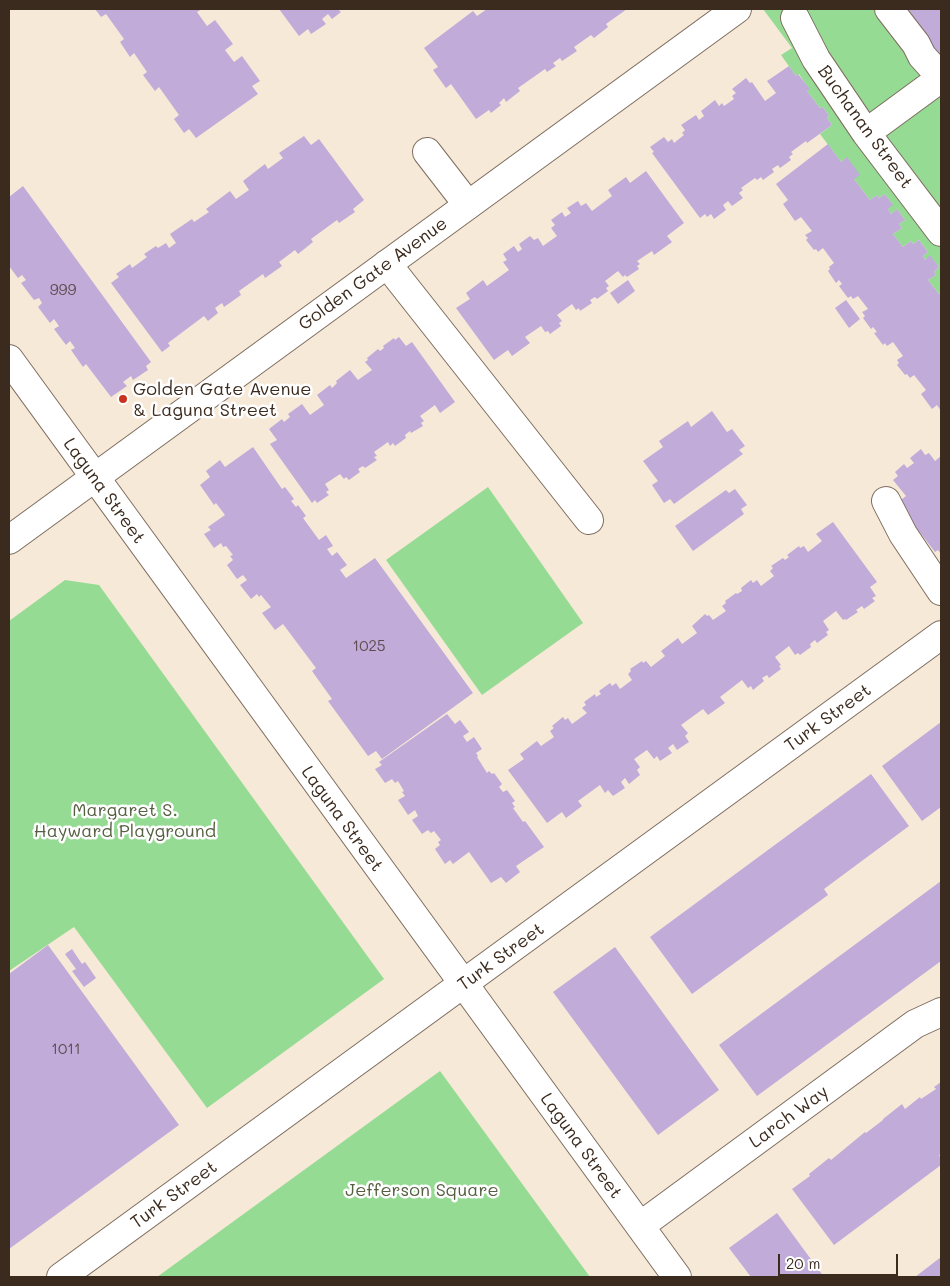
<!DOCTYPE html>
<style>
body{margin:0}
#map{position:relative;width:950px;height:1286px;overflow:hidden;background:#f7e9d7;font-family:Mali,sans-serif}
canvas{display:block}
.frame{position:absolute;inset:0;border:10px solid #3b2a1e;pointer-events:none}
.scale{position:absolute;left:778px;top:1254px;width:120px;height:22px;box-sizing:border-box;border:2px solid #3b2a1e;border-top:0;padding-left:6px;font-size:15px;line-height:18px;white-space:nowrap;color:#3b2a1e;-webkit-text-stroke:4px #fff;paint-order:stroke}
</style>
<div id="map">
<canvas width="950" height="1286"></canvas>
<div class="frame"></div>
<div class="scale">20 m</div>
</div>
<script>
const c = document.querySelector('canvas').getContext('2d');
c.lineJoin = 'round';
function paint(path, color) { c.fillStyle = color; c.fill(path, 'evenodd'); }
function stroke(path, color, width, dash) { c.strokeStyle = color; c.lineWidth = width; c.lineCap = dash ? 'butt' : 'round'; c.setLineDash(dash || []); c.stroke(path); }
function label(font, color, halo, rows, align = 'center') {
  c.font = font + ' Mali,sans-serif'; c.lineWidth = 5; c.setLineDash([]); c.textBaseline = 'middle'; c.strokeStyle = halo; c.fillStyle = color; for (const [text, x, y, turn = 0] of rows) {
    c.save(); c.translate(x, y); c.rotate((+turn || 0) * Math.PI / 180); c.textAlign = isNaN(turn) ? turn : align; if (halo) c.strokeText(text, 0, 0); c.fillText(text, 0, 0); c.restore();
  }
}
paint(new Path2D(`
 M763,9h148l-7,5 37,50v228l-2,2 -11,-14 8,-5 -2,-3 5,-5 -9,-11 -5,4 -2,-4 5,-4 -9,-12 -6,4 -2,-3 -8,6 -10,-13 9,-6 -3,-4 6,-4 -8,-11 -6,5 -3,-5 4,-5 -7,-10 -6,4 -2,-3 -7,5 -16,-21 -8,-21 -5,4 -21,-28 12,-9 -5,-7 2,-2 -6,-9 -3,1 -13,-17 2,-2 -10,-15 -3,2 -15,-21 11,-7z
 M488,487l95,136 -101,72 -96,-135z
 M65,580l34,5 285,394 -177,129 -133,-181 -65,44v-350z
 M440,1071l150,206h-433z`), '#96db94');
paint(new Path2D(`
 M95,9h107l-5,3 10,14 8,-6 18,24 -8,6 9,12 8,-6 18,25 -8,5 6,8 -62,44 -7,-9 -5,4 -10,-14 5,-4 -20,-28 -4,4 -12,-16 4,-3 -13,-19 -4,4 -10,-15 4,-3 -18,-25 -5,3z
 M279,9h59l3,3 -9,7 -4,-5 -6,5 4,5 -15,10 -3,-5 -9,7z
 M487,9h140l-21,15 2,3 -14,11 -3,-3 -17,12 3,4 -15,10 -2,-3 -7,5 3,3 -9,6 -2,-3 -27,19 2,3 -14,11 -2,-4 -5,5 2,2 -10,8 -2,-3 -13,9 -25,-35 -5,4 -13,-18 5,-3 -14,-19 49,-37 4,5z
 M911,9h30v55l-38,-49z
 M789,66l7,10 2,-2 12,15 -3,2 13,17 3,-1 6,9 -2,2 5,7 -25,18 -1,-2 -15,11 2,2 -4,3 2,3 -11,8 -2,-3 -6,4 2,3 -11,8 -2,-3 -4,3 -2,-2 -14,10 2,2 -4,3 4,5 -11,8 -4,-5 -5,4 3,5 -12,9 -3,-5 -4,3 -2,-3 -5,4 -48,-65 2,-1 -4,-5 14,-10 4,5 4,-3 2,4 10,-8 -2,-2 3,-3 -4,-5 15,-10 3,5 5,-4 -3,-5 14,-11 4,6 3,-3 2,3 10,-7 -2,-3 4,-3 -4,-4 14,-11 4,5 2,-1 13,19 11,-8 -9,-12z
 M304,136l7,9 8,-6 45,61 -11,9 2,3 -16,11 -2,-3 -26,19 2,3 -15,12 -3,-4 -16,12 3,4 -17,12 -2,-4 -24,17 2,4 -17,12 -2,-4 -7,5 3,5 -10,8 -4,-5 -36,27 2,3 -8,6 -51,-69 8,-6 -3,-3 14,-10 2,4 15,-11 -3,-3 12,-8 2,2 8,-5 3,5 7,-5 -6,-9 22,-15 2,3 15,-10 -3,-3 24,-18 6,8 13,-9 -6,-9 22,-17 3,5 15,-11 -4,-5z
 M828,144l13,18 6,-5 13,18 -6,4 16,21 7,-5 2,3 6,-4 8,11 -5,4 3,5 6,-5 8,11 -6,4 3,4 -9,6 10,13 8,-6 2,3 6,-4 9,12 -5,4 2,4 5,-5 9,12 -5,5 2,3 -8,5 11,14 2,-2v119l-4,-6 -5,4 -11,-15 5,-4 -12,-15 -4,3 -3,-4 -2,1 -8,-10 2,-2 -2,-3 6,-4 -10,-14 -6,4 -2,-3 -2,2 -9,-12 3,-1 -4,-5 -2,2 -8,-11 2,-2 -3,-4 6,-3 -10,-13 -5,3 -2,-3 -3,2 -9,-12 3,-2 -3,-4 -3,3 -8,-12 2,-2 -1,-2 5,-4 -11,-15 -5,4 -2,-3 -2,1 -8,-10 2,-2 -3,-3 7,-4 -11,-14 -6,4 -12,-17 5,-4 -12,-16z
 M646,171l38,52 -17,13 5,6 -18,13 -2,-4 -15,10 3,3 -3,2 2,3 -12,8 -2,-2 -2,2 -5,-6 -13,10 4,5 -3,2 2,3 -11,8 -2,-2 -5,3 2,3 -12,8 -1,-3 -3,2 -4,-6 -15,11 5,6 -3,2 2,3 -11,8 -2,-3 -3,1 -4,-6 -16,11 5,6 -18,13 -4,-6 -14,10 -38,-52 14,-9 -4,-6 17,-13 4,6 22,-16 -6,-8 4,-2 -4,-6 11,-8 4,6 4,-3 -3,-5 11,-8 4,4 4,-2 5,8 14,-10 -6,-8 4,-3 -4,-5 11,-8 3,5 6,-4 -4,-5 11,-7 3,5 5,-3 6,8 20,-15 -4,-6 18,-13 4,6z
 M23,186l128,176 -5,4 2,4 -15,10 -2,-4 -8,6 4,4 -16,11 -25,-33 -3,3 -12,-17 4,-2 -5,-7 -4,4 -12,-16 5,-3 -5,-7 -4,4 -12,-16 4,-4 -3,-5 -5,2 -13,-17 5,-3 -4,-5 -4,3 -9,-12v-69z
 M628,280l7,11 -17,13 -8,-11z
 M846,300l14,19 -11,9 -14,-20z
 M399,337l7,9 6,-4 43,60 -15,11 -5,-8 -15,11 4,5 -3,2 2,3 -12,7 -1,-2 -5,4 1,3 -11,8 -2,-3 -3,3 -2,-4 -14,10 3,4 -3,1 3,3 -12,8 -2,-2 -5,3 2,3 -11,8 -3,-3 -2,2 -4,-5 -15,10 4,6 -3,2 3,3 -12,8 -2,-3 -3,3 -42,-59 7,-4 -8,-11 13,-10 2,3 6,-5 -2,-3 14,-10 8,11 14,-10 -7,-10 13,-10 2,3 5,-5 -1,-2 14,-11 8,10 14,-10 -7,-8 3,-2 -1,-2 11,-9 2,2 4,-3 -1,-2 11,-8 1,2z
 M712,411l15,21 5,-3 13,17 -6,4 4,4 -69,50 -4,-5 -6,4 -12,-18 6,-4 -15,-20 20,-14 -4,-6 29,-20 3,6z
 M253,447l29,42 3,-2 9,12 -3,2 5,6 2,-2 8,11 -3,2 16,22 7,-5 7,11 -6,3 5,7 5,-4 10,13 -7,5 6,8 29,-20 98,135 -91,66 -6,-8 -8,5 -40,-55 4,-2 -20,-28 4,-3 -33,-44 -8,6 -13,-17 9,-6 -10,-12 -2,2 -2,-3 -6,5 -11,-14 7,-5 -4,-5 -6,4 -10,-14 6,-5 -3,-4 3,-1 -7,-9 -3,1 -2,-4 -7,5 -10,-14 7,-4 -3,-3 17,-12 -9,-12 -2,2 -14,-20 10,-8 -4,-6 14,-11 5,7z
 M921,449l4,6 4,-2 6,8 6,-5v98l-3,-4 -3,2 -38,-49 9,-7 -13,-16 5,-4 -3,-4 9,-8 3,4 7,-5 -4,-5z
 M735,489l12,16 -6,4 3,5 -51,37 -18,-25 51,-36 3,3z
 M833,522l44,60 -7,5 6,9 -4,2 3,3 -11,8 -2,-3 -6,4 2,2 -12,8 -1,-1 -2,1 -7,-9 -13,10 6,9 -3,2 2,3 -11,8 -2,-3 -5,4 1,3 -11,8 -2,-2 -3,2 -6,-9 -14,11 6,8 -2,1 2,3 -12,9 -2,-3 -5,3 2,3 -11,9 -2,-4 -3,2 -6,-8 -22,17 5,6 -17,12 -5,-6 -22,16 7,8 -3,3 4,6 -12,8 -4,-6 -5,4 4,5 -12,8 -3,-5 -3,3 -7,-9 -13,9 6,8 -3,3 3,5 -11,9 -4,-6 -4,4 4,6 -12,8 -5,-6 -3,3 -5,-8 -22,16 4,5 -16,12 -4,-6 -15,11 -39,-53 16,-11 -4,-5 17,-13 4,5 13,-9 -4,-6 4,-3 -2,-2 11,-9 2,3 3,-2 4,6 15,-11 -5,-5 4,-3 -2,-3 11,-8 1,3 5,-3 -2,-3 11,-8 2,3 4,-3 4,6 12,-9 -4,-6 3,-3 -1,-2 12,-8 1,2 3,-2 5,6 14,-11 -4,-5 17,-13 4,6 15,-11 -5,-7 13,-12 2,2 2,-1 4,5 13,-9 -4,-5 4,-3 -1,-2 11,-8 1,1 5,-3 -1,-3 10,-8 2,3 4,-3 4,6 13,-10 -4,-5 3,-3 -2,-2 12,-8 2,2 4,-3 -2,-2 12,-9 1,2 4,-2 4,6 14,-11 -6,-7z
 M447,714l8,10 5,-4 9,12 -6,4 4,6 7,-5 8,12 -6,4 2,3 -1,1 10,16 2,-2 3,3 2,-1 8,11 -3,3 4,5 4,-2 8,11 -3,2 3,4 -2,1 10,14 2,-1 19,26 -28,19 4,6 -14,11 -5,-6 -10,6 -22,-31 -16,12 -3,-4 -5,4 -10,-15 5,-4 -2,-3 3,-2 -7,-9 -3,2 -3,-3 -6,4 -10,-14 6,-4 -3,-6 -7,5 -10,-15 7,-4 -3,-4 2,-1 -6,-10 -3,2 -3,-4 -7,4 -10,-14 7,-4 -3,-3z
 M941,722v85l-19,14 -40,-55z
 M871,774l38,52 -85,63 4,6 -136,99 -42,-57z
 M941,881v80l-184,135 -38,-51z
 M48,945l131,180 -170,124v-275z
 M615,947l104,143 -61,45 -105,-143z
 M72,949l10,15 3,-2 11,16 -12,9 -12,-16 4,-2 -11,-15z
 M941,1082v72l-2,1 2,3v7l-107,80 -42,-56 18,-13 -1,-2 20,-16 2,2 34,-28 1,1 17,-13v-1l19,-15 3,5 15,-12 1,2 15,-10 -2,-2z
 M777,1213l47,64h-73l-22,-29z
 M941,1257v20h-26z`), '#c0abd9');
const minor = new Path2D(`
 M889,9l27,35 6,12 19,21
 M795,18l21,41 50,74 75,99
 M866,133l75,-55
 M427,152l41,53
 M387,264l202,256
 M9,359l668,918
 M886,501l17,33 38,57
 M640,1226l275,-202 26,-12`);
const major = new Path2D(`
 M9,540l728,-531
 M61,1277l880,-642`);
stroke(minor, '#7d6d5f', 30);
stroke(major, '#7d6d5f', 30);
stroke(minor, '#fff', 28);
stroke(major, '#fff', 28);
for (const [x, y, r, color] of [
 [123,399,5,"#c8321e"]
]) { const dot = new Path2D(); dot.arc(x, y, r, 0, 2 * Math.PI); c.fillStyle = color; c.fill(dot); stroke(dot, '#fff', 2); }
label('15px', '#5c4a4d', null, [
 ["999",63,290],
 ["1025",369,646],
 ["1011",66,1049]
]);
label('18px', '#3b2a1e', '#fff', [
 ["Buchanan Street",865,127,54],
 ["Golden Gate Avenue",373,274,-36],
 ["Laguna Street",104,491,54],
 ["Turk Street",828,718,-36],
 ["Laguna Street",342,819,54],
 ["Turk Street",501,957,-36],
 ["Larch Way",789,1117,-36],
 ["Laguna Street",581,1146,54],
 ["Turk Street",174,1195,-36]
]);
label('18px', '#3b2a1e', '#fff', [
 ["Golden Gate Avenue",133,389],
 ["& Laguna Street",133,410]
], 'left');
label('18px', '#565f41', '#fff', [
 ["Margaret S.",125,810],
 ["Hayward Playground",125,831],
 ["Jefferson Square",422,1190]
]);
</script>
